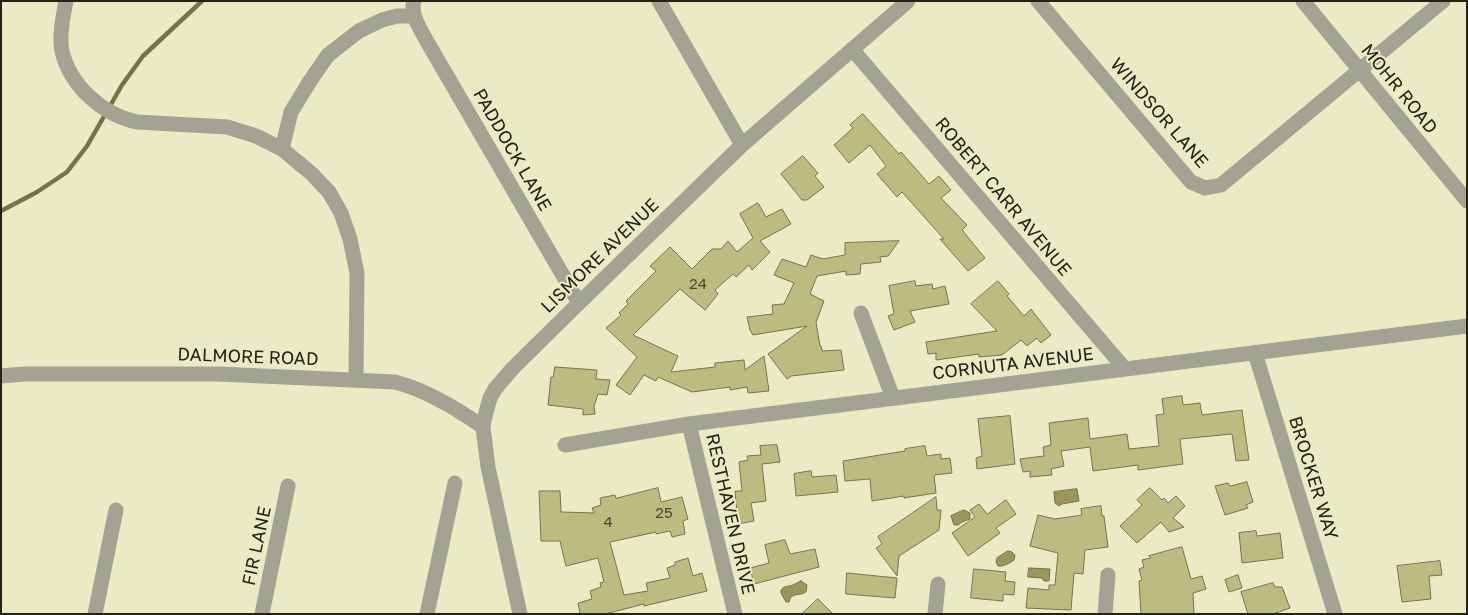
<!DOCTYPE html>
<style>
body{margin:0}
#map{position:relative;width:1468px;height:615px;overflow:hidden;background:#eaeac5;font-family:"Golos Text",sans-serif}
canvas{display:block}
.frame{position:absolute;inset:0;border:2px solid #232214;pointer-events:none}
</style>
<div id="map">
<canvas width="1468" height="615"></canvas>
<div class="frame"></div>
</div>
<script>
const c = document.querySelector('canvas').getContext('2d');
c.lineJoin = 'round';
function paint(path, color) { c.fillStyle = color; c.fill(path, 'evenodd'); }
function stroke(path, color, width, dash) { c.strokeStyle = color; c.lineWidth = width; c.lineCap = dash ? 'butt' : 'round'; c.setLineDash(dash || []); c.stroke(path); }
function label(font, color, halo, rows, align = 'center') {
  c.font = font + ' "Golos Text",sans-serif'; c.lineWidth = 4; c.setLineDash([]); c.textBaseline = 'middle'; c.strokeStyle = halo; c.fillStyle = color; for (const [text, x, y, turn = 0] of rows) {
    c.save(); c.translate(x, y); c.rotate((+turn || 0) * Math.PI / 180); c.textAlign = isNaN(turn) ? turn : align; if (halo) c.strokeText(text, 0, 0); c.fillText(text, 0, 0); c.restore();
  }
}
const water = new Path2D(`
 M1077,489l2,12 -17,3 -3,2 -4,-3 -1,-11z
 M964,510l6,3v6l-8,3 -4,3h-4l-3,-9z
 M1008,551l4,1 3,3 -1,5c-3,3 -12,7 -16,6l-2,-4 1,-4z
 M1029,568l21,1 -1,12h-5l-2,-3 -14,-1z
 M801,581l6,4 -1,7c-7,5 -14,-1 -17,10h-3l-5,-9v-3c4,-5 7,-3 12,-5 3,-1 4,-3 8,-4z`);
paint(water, '#99975c');
stroke(water, '#767446', 1);
stroke(new Path2D(`
 M1,211l36,-19 30,-20 20,-26 35,-61 21,-29 59,-55`), '#767446', 4.5);
const building = new Path2D(`
 M863,114l36,40 2,-2 28,32 10,-8 12,14 -10,8 26,27 -5,5 23,28 -17,13 -28,-32h4l-42,-47 -5,5 -20,-23 9,-8 -16,-21 -21,18 -15,-18 19,-17 -3,-3z
 M803,156l15,17 -3,3 9,11 -17,13h-5l-21,-26z
 M758,203l8,14 16,-8 9,15 -31,17 10,11 -18,18 -3,-5 -13,12 -3,-3 -18,16 3,4 -13,16 -25,-21 -47,46 45,21 -7,16 44,-5v-4l29,-3 1,10 19,-14 5,35 -21,2 -1,-6 -17,3v-3l-38,5 -34,-15 -2,4 -12,-6 -14,20 -14,-10 21,-28 -31,-29 15,-13 -2,-2 9,-9 -2,-3 30,-30 -6,-5 20,-19 22,22 20,-20h9l7,-8 9,11 16,-14 -13,-24z
 M899,241l-11,15 -8,1 1,5 -20,2 -1,10 -14,1v-4l-29,5 -7,18 14,7 -8,21 4,24h1l1,5 19,-1 3,20 -53,6 -4,3 -19,-25 39,-28 -54,9 -3,-5 -3,-13 26,-3 -1,-9 12,-1 10,-21 -20,-8 8,-16 24,8 5,-12 12,4 22,-4v-12z
 M915,281l1,5 16,-2 1,5 12,-3 4,18 -39,7 5,11 -21,8 -6,-14 6,-2 -5,-28z
 M998,281l11,13 -2,2 17,20 7,-7 20,26 -10,8 -4,-5 -10,8 -6,-6 -19,15 -23,2v-3l-43,6v-7l-8,1 -2,-12 71,-11 -26,-27z
 M555,367l42,3 -1,9 14,1 -3,15 -9,-1 -4,12 1,8 -12,1v-6l-35,-4 3,-28h2z
 M1182,396l1,9 17,-2 2,12 40,-5 7,50 -13,1 -4,-27 -52,5 3,25 -45,6v-5l-45,6 -3,-24 -29,4 3,15 -13,3 1,6 -22,2v-6l-7,1 -3,-13 24,-3 -1,-9 8,-2 -2,-22 39,-5 2,21 37,-5 2,15 30,-3 -3,-31 8,-1 -2,-15z
 M1010,416l5,48 -38,5 -1,-11 6,-2 -4,-37z
 M777,445l3,17 -18,2 4,37 -15,2 3,18 -16,3 -3,-33h7l-3,-29 9,-2 -1,-4 14,-1 -1,-9z
 M925,446l2,10 14,-2v5l9,-1 2,15 -18,2 2,18 -32,5v-2l-32,5 -2,-22 -25,2 -2,-20 62,-10v-2z
 M811,471l1,6 24,-2 2,17 -42,4 -2,-22z
 M1247,482l6,20 -7,3 2,3 -23,7 -10,-29 13,-3 2,3z
 M658,488l3,14 21,-5 6,22 -5,2 2,13 -13,3 -2,-6 -14,3v-2l-46,10 14,53 24,-4 -2,-8 24,-5 -3,-10 8,-3v-3l13,-4 5,18 9,-3 5,18 -63,15v-2l-39,10h-25l-2,-11 14,-4 -2,-8 11,-4 -1,-4 4,-1 -6,-24 -32,8 -6,-25h-19l-2,-50h21l1,21 33,1 -2,-5 9,-3 -1,-7 15,-3 1,3z
 M1150,488l12,12 2,-2 4,5 8,-7 9,10 -12,12 11,9 -15,5 -8,-10 -24,21 -17,-17 22,-21 -5,-5z
 M936,497l1,13h4l-2,20 -40,26 -2,20 -21,-28 6,-4 -4,-7z
 M1006,500l10,14 -20,14 4,5 -32,23 -16,-23 23,-16 -5,-7 9,-6 8,10z
 M1101,506l1,10h2l4,31 -23,3 -2,24 -9,-1 -3,37 -45,-2 2,-20 21,2v-5h6l3,-32 -28,-7 8,-31 17,4 27,-4 -1,-6z
 M1256,531l1,5 23,-3 3,25 -41,5 -3,-30z
 M785,540l5,14 25,-5 4,18 -65,17 -4,-16 19,-5 -4,-18z
 M1182,547l9,32 11,-3 4,13 -13,4 1,21h-53l-2,-33 3,-1 -3,-11 5,-2 -2,-7 9,-2 -2,-2z
 M1440,561l2,14 -13,1 2,23 -29,3 -5,-36z
 M974,569l32,3 -1,9 10,1 -1,13 -11,-1v7l-32,-3z
 M847,573l50,5 -2,20 -49,-4z
 M1238,575l4,13 -13,4 -4,-12z
 M1273,583l2,4h7l8,21 -17,6h-25l-7,-22z
 M818,599l15,15h-31z`);
paint(building, '#bdbc80');
stroke(building, '#747452', 1);
stroke(new Path2D(`
 M66,1c-3,16 -7,34 -4,50 8,35 41,64 75,71l90,5 29,9 26,13 30,25 17,18 12,21 9,26 7,34 -1,107
 M414,1c-4,13 5,25 11,37l154,265
 M659,1l83,144
 M1038,1l153,181 14,6 16,-3 222,-184
 M1303,1l164,200
 M852,49l273,320
 M282,149l9,-37 19,-31 18,-26 31,-24 23,-11 15,-4h17
 M861,313l32,85
 M1255,353l80,261
 M1,376l23,-2h194l177,8c31,8 61,26 88,45
 M689,424l46,190
 M565,445l124,-21 778,-98
 M95,614l21,-104
 M262,614l26,-128
 M427,614l28,-131
 M520,614l-32,-147 -5,-40 1,-7 6,-22 5,-9 18,-21 66,-65 163,-158 166,-144
 M935,614l3,-30
 M1105,614l3,-39`), '#a3a393', 15);
label('15px', '#4a482f', null, [
 ["24",698,284],
 ["25",664,513],
 ["4",608,522]
]);
label('18px', '#232214', '#eaeac5', [
 ["MOHR ROAD",1399,89,51],
 ["WINDSOR LANE",1159,113,49],
 ["PADDOCK LANE",512,150,60],
 ["ROBERT CARR AVENUE",1003,197,50],
 ["LISMORE AVENUE",600,256,-44],
 ["DALMORE ROAD",248,357,2],
 ["CORNUTA AVENUE",1013,364,-7],
 ["BROCKER WAY",1313,478,73],
 ["RESTHAVEN DRIVE",730,514,77],
 ["FIR LANE",257,546,-78]
]);
</script>
